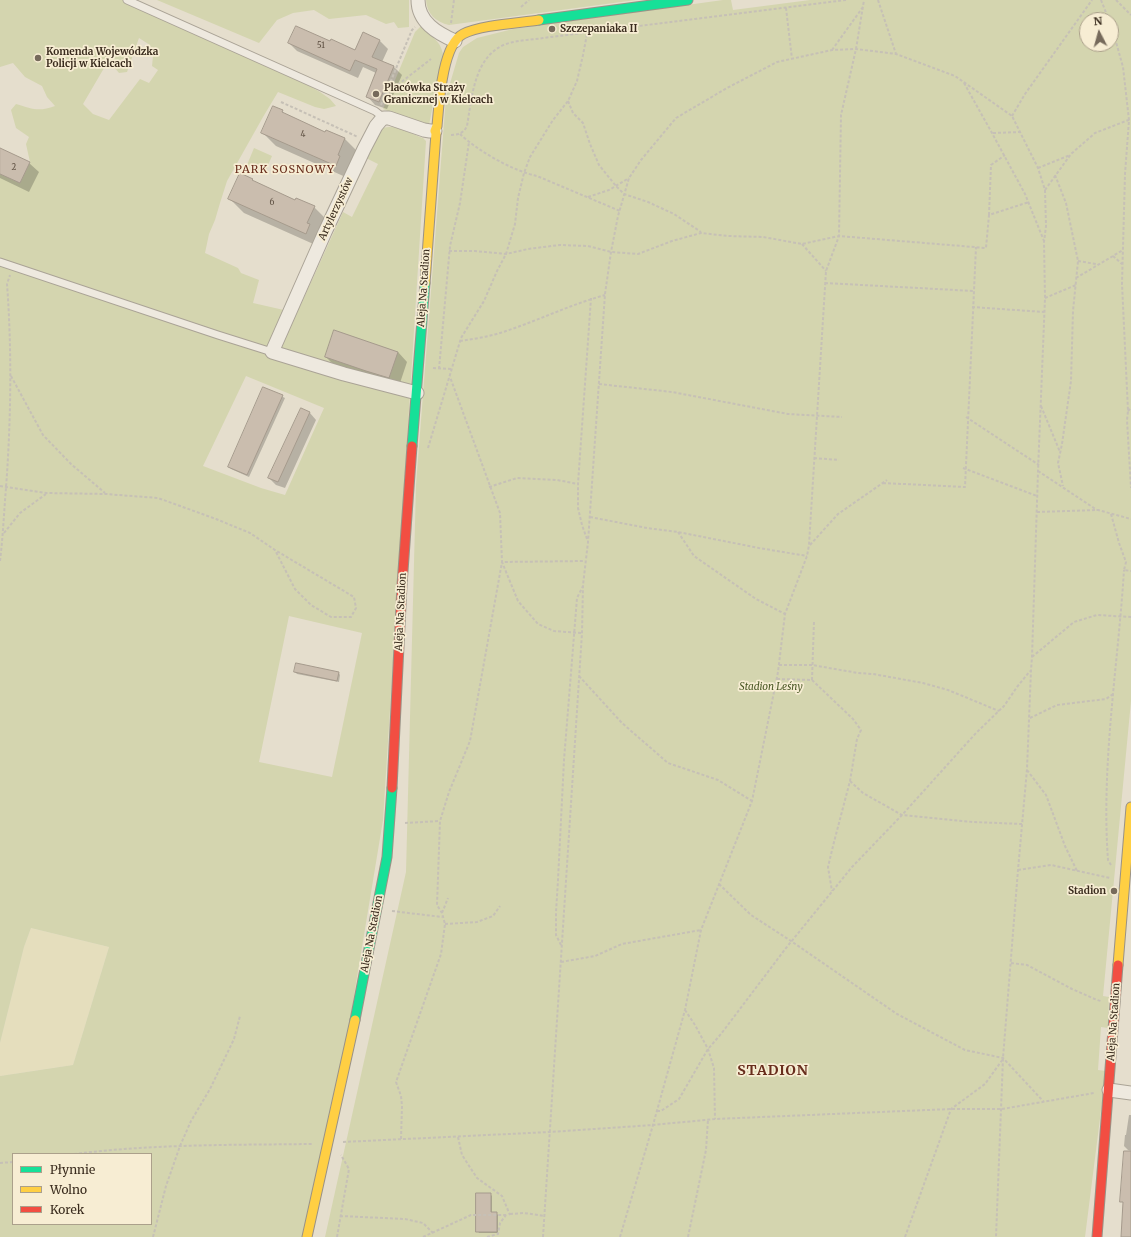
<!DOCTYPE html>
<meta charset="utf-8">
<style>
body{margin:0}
#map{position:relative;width:1131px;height:1237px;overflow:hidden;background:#e5decd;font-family:Merriweather,serif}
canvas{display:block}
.legend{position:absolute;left:12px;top:1153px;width:140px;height:72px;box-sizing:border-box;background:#f7edd3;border:1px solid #aba08b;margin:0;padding:5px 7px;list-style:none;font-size:12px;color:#3a2c1e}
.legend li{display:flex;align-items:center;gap:8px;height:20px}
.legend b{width:20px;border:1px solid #aba08b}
.north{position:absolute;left:1079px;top:12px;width:40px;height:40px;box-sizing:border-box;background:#f7edd3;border:1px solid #aba08b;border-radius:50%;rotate:354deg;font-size:11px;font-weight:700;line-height:16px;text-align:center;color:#3a2c1e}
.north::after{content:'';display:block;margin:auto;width:14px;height:18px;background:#766a5b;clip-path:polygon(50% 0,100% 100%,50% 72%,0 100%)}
</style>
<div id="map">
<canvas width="1131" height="1237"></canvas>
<ul class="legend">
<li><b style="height:5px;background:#16e098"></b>Płynnie</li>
<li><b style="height:5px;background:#ffcf43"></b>Wolno</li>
<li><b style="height:5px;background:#f24e42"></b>Korek</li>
</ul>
<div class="north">N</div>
</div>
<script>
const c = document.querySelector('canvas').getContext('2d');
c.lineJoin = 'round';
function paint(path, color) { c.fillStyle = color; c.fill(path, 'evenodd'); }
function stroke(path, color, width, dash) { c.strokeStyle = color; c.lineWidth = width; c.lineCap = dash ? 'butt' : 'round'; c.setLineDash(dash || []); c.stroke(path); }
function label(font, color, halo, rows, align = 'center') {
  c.font = font + ' Merriweather,serif'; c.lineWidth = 3.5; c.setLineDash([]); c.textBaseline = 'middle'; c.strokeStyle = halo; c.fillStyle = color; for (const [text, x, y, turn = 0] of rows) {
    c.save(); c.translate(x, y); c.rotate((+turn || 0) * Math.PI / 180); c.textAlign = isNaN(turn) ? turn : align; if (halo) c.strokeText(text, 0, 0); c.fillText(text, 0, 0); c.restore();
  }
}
paint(new Path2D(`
 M31,928l78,19 -36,118 -73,11v-33l24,-96z`), '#e5debd');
paint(new Path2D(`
 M0,0h124l161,72 35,20 10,7 6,7 -12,3 -9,-2 -37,-15 -15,25 -36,64 -7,22 -5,17 -6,14 -4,19 33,15 3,5 18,7 -6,23 44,10 46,-101 9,5 26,-53 -12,-6 14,-28c11,-9 31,4 43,8l3,3 -43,679 -37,224 -40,193h-306v-161l73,-11 36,-118 -78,-19 -7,19 -24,96v-869l20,9 10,-21 -4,-18 3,-7 -13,-9 -5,-18 5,-6c16,5 23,8 39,2l-8,-9 -5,-11 -17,-9 -12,-14 -13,4zM139,38l11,7 3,11 -1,10 6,4 -9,13 -9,-4 -31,41 -16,-6 -10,-10 24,-41 7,4 5,6 8,-1zM246,376l78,32 -39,87 -24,-7 -58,-22zM289,616l73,17 -30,144 -73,-15zM13,1154h138v70h-138z
 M157,0h252v27l-11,1 -4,-6 -8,2 -20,-9 -37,4 -15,-9 -21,3 -16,7 -18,23z
 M426,0h210l-187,25c-13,-3 -22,-11 -23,-25z
 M723,0h8l2,10 77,-10h321v701l-28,295 6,1 -1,31 -7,-1 -3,43 8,1 -21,166h-760l81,-365 10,-387 30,-388 13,-44 4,-6 14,-9 36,-9zM1087,20h24v24h-24z
 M421,26c9,11 19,13 22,28l-14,71h-6l-40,-16 32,-77z
 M254,148l18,8 -7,16 -18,-7z`), '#d4d5af');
paint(new Path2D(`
 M380,41l8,8 -6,13 12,5 8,8 -15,34 -12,-4 -8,-9 9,-23 -13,-6 -5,11 -61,-27 -8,-8h42l24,8z
 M282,111l5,5 39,17 1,-2 18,8 14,14 -9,26 -74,-33 -14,-14z
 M0,149l29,14 10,9 -10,20 -29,-14z
 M241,174l11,6 4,3 40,18 18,6 14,14 -8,26 -76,-34 -14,-14z
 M398,352l9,10 -8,24 -64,-20 -9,-9z
 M264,388l21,10 -36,79 -18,-8 -2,-2z
 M301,409l9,4 6,7 -31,68 -9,-3 -7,-7z
 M295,672l44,1 1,2 -1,7 -42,-8z
 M1129,1115h2v36l-3,-1 -4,-4 1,-11h1z
 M490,1194l2,2v17h4l2,2v18h-19l-1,-2z`), '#0003');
const building = new Path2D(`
 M296,26l34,15 1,-2 24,11 8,-18 17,8 -8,17 22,9 -15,36 -13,-5 11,-28 -22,-9 -5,11 -62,-28z
 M273,106l10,4 -1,2 43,20 1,-2 19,8 -7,17 2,1 -4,10 -75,-33z
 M0,148l30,14 -10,21 -20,-9z
 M240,173l13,6 -1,1 43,20 1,-2 19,8 -8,17 3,1 -4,10 -78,-35z
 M334,330l64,22 -9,26 -23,-7 -41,-14z
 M263,387l20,8 -36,80 -19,-8z
 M301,408l9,4 -32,70 -10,-4z
 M296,663l43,9 -2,9 -43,-9z
 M1124,1151h7v86h-10l2,-35h-3z
 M476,1193h15v19h6v20h-21z`);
paint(building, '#cabdae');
stroke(building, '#a59a8c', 1);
const lane = new Path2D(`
 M127,0l248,111 9,7
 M0,262l218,73 54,17`);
const street = new Path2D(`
 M418,0c0,22 19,33 37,41
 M417,393l-73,-19 -72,-22 53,-120 39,-83 12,-23 5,-6 3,-2h5l35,12 6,1h5
 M1109,1090l22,3`);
const fast = new Path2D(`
 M539,20l149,-20
 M412,446l13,-163
 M355,1020l32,-163 5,-69`);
const slow = new Path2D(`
 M425,283l11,-150 -1,-2 2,-5c2,-22 5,-81 26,-92 17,-9 56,-11 76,-14
 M1118,965l13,-158
 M307,1237l48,-217`);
const jam = new Path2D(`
 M392,788l10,-203 10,-139
 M1097,1237l21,-272`);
stroke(lane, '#aaa396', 9);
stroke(street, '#aaa396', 15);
stroke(fast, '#9a9286', 11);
stroke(slow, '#9a9286', 11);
stroke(jam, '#9a9286', 11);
stroke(new Path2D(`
 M878,0l18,54
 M1101,0l8,20
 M1116,0l15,15
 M521,7l8,-7
 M786,8l6,51
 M451,23l3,-23
 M1111,24l12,43 6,53 -4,54 -3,110 6,127 -1,9 4,68
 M832,50l31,-43
 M964,83l28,50 33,61 19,47
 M386,94l45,-35
 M568,101l5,12 10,10 7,21 9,21 17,21 8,8 24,8 26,12 27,18
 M281,102l77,35
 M381,105l23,-56 8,-19 3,-3
 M1012,116l13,-22 67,-94
 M993,133l27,-1
 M460,134c18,17 53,37 77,42l83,35
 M451,135c7,0 13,-2 16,-9 5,-29 7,-70 39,-82 12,-4 25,-4 37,-6l303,-38
 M1038,168l32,-13
 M1055,175l11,28 12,58 -5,50 -2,70 -9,63 -4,19 5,23
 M1045,190l26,-36 24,-21 36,-14
 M588,197l21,-7 20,-12
 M989,215l2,-50 14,-10
 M802,244l24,27
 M449,251h26l31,3 22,-5 32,-4 28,1 23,6 27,2 34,-13 29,-8 27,3 35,1 39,7 37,-8 147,12 3,-33 40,-13
 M1113,256l9,8
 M1078,261l18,3
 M1076,278l47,-28
 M825,283l149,8
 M1045,298l31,-13
 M972,307l72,5
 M460,341c13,-2 27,-4 40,-8 35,-11 69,-28 105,-38
 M433,368l18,1
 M439,369l11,-123 10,-43 9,-61
 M11,376l32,59 28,29 34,29
 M599,384l73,8 116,22 54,3
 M1041,406l19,46
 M1128,411l3,-3
 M966,417l73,48
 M428,448l33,-110 23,-37 13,-30 9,-17 9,-30 3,-26 6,-25 6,-16 23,-37 15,-19 9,-20 6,-26 5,-26
 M814,458l25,2
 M963,468l74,28
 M1038,471l59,39
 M883,483l82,4 11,-240
 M0,486l46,7 60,1 52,4 58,21 34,14 25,17 79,47 2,11 -5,9h-20l-20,-12 -16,-16 -20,-39
 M489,487l28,-9 40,2 21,4
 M1037,512l61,-2 33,9
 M1111,514l8,29 7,19 -2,8 7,1
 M590,517l57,11 31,4 81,16 48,8
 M678,532l16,24 62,43 29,15
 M4,533l16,-20 26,-19
 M587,539l-5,-14 -4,-17v-24l13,-186
 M810,545l28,-31 49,-34
 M0,561c3,-25 4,-49 6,-73 5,-68 6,-137 1,-204l3,-9
 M581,633l-27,-2 -16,-7 -20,-23 -16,-39 83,-1
 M1032,657l42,-35 23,-7 34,2
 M779,665h33l46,8 15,1 50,9 25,7 51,21
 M579,676l43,47 46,40 50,17 34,21
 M777,679l35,1 41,39 8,11 -4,9 -7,42 -16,61 -6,25 4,24
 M812,680l2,-59
 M1030,718l27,-13 49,-6 7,-5
 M1027,770l19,25 19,51 12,25
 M850,781l13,12 39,22 71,7 49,2
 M405,823l35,-2
 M1111,865l-3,-5c-7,-96 10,-194 16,-290
 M1018,870l33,-5 59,13
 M719,884l32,31 40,26 106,73 68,36 38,8 41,44
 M392,911l50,6
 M442,913l6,-15
 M445,924l32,-2 16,-6 7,-10
 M561,945l-5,-10v-23l2,-32 6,-120 13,-162 6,-12
 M561,962l34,-6 27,-12 79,-14
 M1011,963l16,2 45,24 25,11 4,1
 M685,1010l10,15 13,24 6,19 1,51
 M657,1111h4l18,-12 29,-50 13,-15 65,-86 66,-81 50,-52 74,-82 28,-27 13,-19 13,-16
 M458,1137l4,18 15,23 25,18 8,19
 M401,1139l1,-33 -1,-10 -5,-14 45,-128 4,-30 -3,-11 -5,-8 3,-84 9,-29 21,-51 32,-179 -2,-49 -50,-136
 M343,1142l207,-10 103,-7 62,-6 236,-10h51l92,-16
 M74,1154c79,-10 159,-9 238,-10
 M0,1163l13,-1
 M510,1214l14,-1 21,3
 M340,1216l65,3 18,4 10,10
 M153,1237l13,-51 14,-40 11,-25 19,-32 24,-50 6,-23
 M337,1237l12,-68 -8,-14
 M423,1237l48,-22h36
 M487,1237l11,-3 2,-11 6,-8
 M543,1237l39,-604 1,-48 5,-43 17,-248 6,-42 7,-36 11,-38 12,-18 35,-42 51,-30 50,-26 55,-12 24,-1 40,5 59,22 57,40 26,52 7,22 1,36 -2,16 1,56 -7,173 -6,186 -1,13 -4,99 -9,101 -15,188 -7,179
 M620,1237l33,-112 32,-115 16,-80 51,-129 26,-129 7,-58 22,-58 2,-11 17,-274 13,-35 2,-121 15,-66 8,-49
 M688,1237l18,-87 2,-31
 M905,1237l46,-128 34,-25 18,-25`), '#c6c0b6', 2, [3, 2]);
stroke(lane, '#eee9df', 7);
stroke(street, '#eee9df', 13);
stroke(fast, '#16e098', 9);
stroke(slow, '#ffcf43', 9);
stroke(jam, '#f24e42', 9);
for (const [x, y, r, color] of [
 [552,29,4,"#766a5b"],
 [38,58,4,"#766a5b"],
 [376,94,4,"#766a5b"],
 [1114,891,4,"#766a5b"]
]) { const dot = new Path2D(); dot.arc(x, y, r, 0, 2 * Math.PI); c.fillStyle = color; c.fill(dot); stroke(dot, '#f7edd3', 1.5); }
label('8px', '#5e5042', null, [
 ["51",321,46],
 ["4",303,135],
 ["2",14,168],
 ["6",272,203]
]);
label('bold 10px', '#3a2c1e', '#f7edd3', [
 ["Szczepaniaka II",560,29],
 ["Komenda Wojewódzka",46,52],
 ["Policji w Kielcach",46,64],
 ["Placówka Straży",384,88],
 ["Granicznej w Kielcach",384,100],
 ["Stadion",1106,891,"right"]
], 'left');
label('10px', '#3a2c1e', '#f7edd3', [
 ["Artylerzystów",336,209,-65],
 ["Aleja Na Stadion",424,288,-86],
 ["Aleja Na Stadion",401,612,-87],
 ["Aleja Na Stadion",372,934,-79],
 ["Aleja Na Stadion",1114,1022,-86]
]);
label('italic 10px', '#495724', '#f7edd3', [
 ["Stadion Leśny",771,687]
]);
c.letterSpacing = '1px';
label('11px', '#682d1c', '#f7edd3', [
 ["PARK SOSNOWY",285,170]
]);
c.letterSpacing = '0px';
c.letterSpacing = '1px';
label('bold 14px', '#682d1c', '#f7edd3', [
 ["STADION",773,1071]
]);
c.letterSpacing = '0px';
</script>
